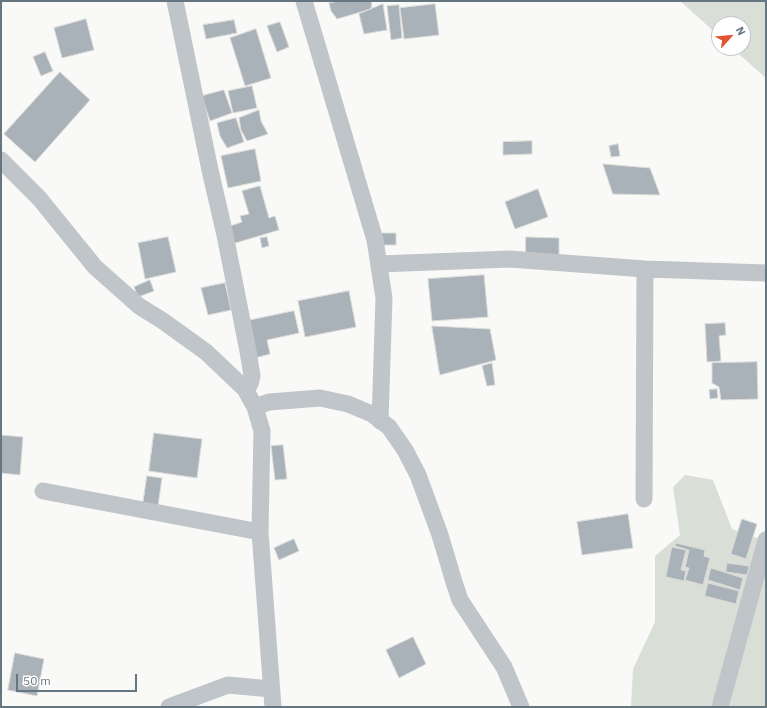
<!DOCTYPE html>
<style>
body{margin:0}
#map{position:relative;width:767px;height:708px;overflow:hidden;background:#f9f9f7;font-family:"IBM Plex Sans",sans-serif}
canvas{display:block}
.frame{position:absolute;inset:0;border:2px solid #657681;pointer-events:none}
.north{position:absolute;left:711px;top:16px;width:40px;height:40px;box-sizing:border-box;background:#fff;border:1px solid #c1c8cd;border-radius:50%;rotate:63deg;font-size:11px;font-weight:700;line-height:16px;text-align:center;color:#657681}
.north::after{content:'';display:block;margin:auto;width:14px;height:18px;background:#e1542f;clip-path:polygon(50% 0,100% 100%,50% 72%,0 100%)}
.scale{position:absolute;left:16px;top:674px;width:121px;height:18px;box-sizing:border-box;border:2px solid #657681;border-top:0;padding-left:5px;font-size:12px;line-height:14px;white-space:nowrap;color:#657681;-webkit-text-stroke:3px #fff;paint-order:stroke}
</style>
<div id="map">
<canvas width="767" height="708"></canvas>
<div class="frame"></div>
<div class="north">N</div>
<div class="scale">50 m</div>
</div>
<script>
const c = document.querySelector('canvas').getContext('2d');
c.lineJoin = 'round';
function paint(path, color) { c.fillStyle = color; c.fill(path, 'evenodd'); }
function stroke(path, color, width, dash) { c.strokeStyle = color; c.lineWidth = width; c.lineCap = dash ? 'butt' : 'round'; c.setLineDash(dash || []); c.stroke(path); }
paint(new Path2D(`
 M680,1h86v77l-34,-30h11v-24h-24v12z
 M685,475l28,5 19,49 34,12v166h-135l2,-38 22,-47v-66l25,-21 -7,-48z`), '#d9ded6');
const building = new Path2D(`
 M341,1h31l-1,8 -34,10 -6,-8 -2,-8z
 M383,4l4,26 -23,4 -5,-20z
 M435,4l4,31 -35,4 -4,-31z
 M399,5l3,33 -11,2 -4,-34z
 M86,19l8,31 -32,8 -8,-30z
 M234,20l3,13 -31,6 -3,-14z
 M280,22l9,25 -12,5 -10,-26z
 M256,29l15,49 -26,8 -15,-48z
 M45,52l8,19 -12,5 -8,-19z
 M60,72l30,28 -55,62 -31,-28z
 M252,86l5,22 -24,5 -5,-22z
 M224,90l8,23 -22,8 -8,-25z
 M259,110l2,11 7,13 -21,7 -6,-11 -2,-12z
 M236,118l8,24 -17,6 -7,-12 -3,-13z
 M532,141v13l-29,1v-13z
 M618,144l2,12 -9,1 -2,-11z
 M255,149l6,32 -33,7 -7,-32z
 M603,164l47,4 10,27 -47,-1z
 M260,186l9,32 6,-2 4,14 -47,14 -5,-17 15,-5 -2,-6 9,-2 -7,-23z
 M538,189l10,28 -33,12 -10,-27z
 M382,233h14v12h-14z
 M168,237l8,35 -31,7 -7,-36z
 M267,237l2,9 -7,2 -2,-10z
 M526,237l33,1v17l-33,-1z
 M484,275l4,42 -56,4 -4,-42z
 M150,280l4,11 -16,6 -4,-10z
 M225,283l6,27 -23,5 -7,-27z
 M349,291l7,36 -51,10 -7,-36z
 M294,311l5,22 -32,7 3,14 -15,4 -9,-37z
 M725,323l1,12 -7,1 2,25 -14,1 -2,-38z
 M432,326l58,3 6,31 -56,15z
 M757,362l1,37 -37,1 -2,-13 -7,-4v-20z
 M492,363l3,22 -8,1 -5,-20z
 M717,389l1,9 -8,1 -1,-9z
 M154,433l48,6 -5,39 -48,-7z
 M1,435l22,2 -3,38 -19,-2z
 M283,445l4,34 -12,1 -4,-34z
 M147,476l15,2 -4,28 -15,-2z
 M628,514l5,34 -51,7 -5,-33z
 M742,519l15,5 -11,35 -15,-5z
 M294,539l5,12 -20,9 -5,-12z
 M676,543l29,7 -1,6 6,2 -7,27 -18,-5 4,-12 -4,-1 4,-17 -14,-4z
 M672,547l14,3 -5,20 5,1 -2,10 -18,-4z
 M727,563l22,3 -2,9 -21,-3z
 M711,568l32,10 -3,12 -32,-10z
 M708,583l31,8 -3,13 -31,-8z
 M413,637l13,27 -27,14 -13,-28z
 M15,653l29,6 -7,37 -29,-6z`);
paint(building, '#a9b2b8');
stroke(building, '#dbdbd9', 1);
stroke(new Path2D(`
 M175,1l35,169 15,65 23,116 4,25 -2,8 -5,5
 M304,1l71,239 9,58 -4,123
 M1,160l38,38 56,69 44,39 24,15 43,31 39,37 10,18 7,24 -2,101 13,175
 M379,264l131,-5 135,10 121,4
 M255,407l14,-5 51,-4 28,6 24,10 17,13 16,23 13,25 22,60 14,47 6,18 44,67 17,40
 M43,491l217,41
 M644,499l1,-230
 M169,707l59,-22 43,4
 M720,707l46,-167`), '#c0c5c9', 17);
</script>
